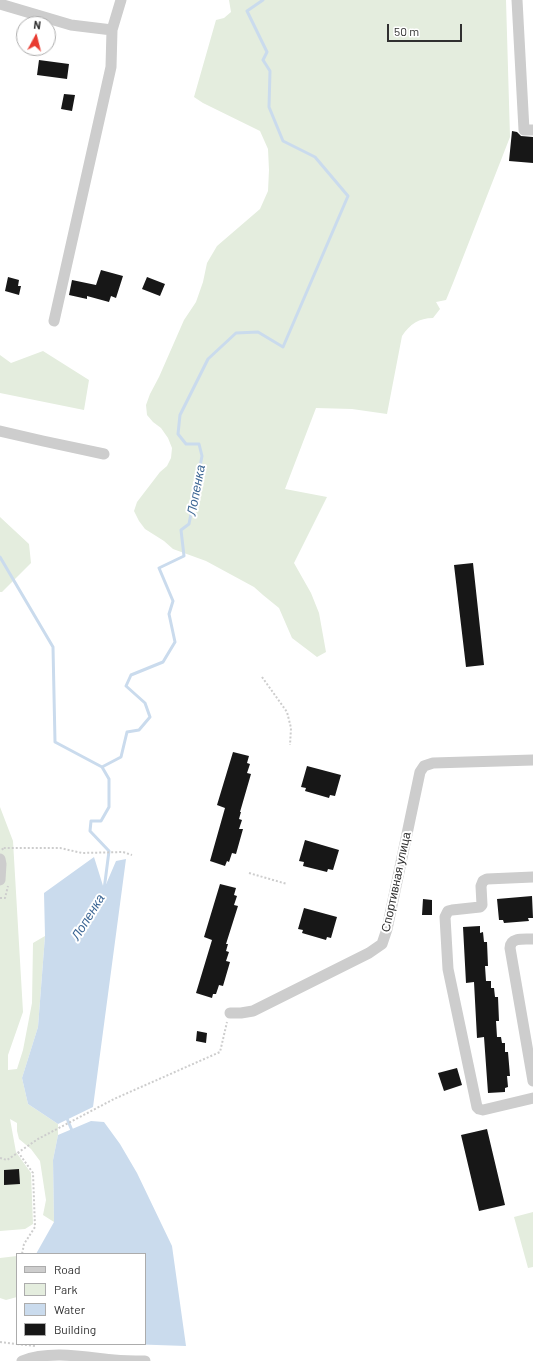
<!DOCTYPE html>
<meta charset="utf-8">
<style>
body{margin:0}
#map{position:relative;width:533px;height:1361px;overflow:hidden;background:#fff;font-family:Barlow,sans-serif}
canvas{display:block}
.legend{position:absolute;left:16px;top:1253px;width:130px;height:92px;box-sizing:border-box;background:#fff;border:1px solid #acacac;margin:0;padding:5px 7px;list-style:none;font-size:12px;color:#303030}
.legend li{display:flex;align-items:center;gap:8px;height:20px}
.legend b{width:20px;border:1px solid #acacac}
.north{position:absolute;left:16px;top:16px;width:40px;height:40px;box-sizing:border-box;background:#fff;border:1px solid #acacac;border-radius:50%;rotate:7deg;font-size:11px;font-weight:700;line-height:16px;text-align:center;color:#303030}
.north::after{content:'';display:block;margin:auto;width:14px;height:18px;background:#e83b31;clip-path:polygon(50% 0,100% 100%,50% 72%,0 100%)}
.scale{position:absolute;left:387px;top:24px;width:75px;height:18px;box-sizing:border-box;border:2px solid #303030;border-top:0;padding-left:5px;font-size:12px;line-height:14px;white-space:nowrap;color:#303030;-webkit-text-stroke:3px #fff;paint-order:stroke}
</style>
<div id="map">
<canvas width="533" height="1361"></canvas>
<ul class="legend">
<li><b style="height:5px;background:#cdcdcd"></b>Road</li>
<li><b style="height:11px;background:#e4edde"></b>Park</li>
<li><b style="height:11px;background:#cadbed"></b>Water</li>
<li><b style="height:11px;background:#171717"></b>Building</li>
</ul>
<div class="north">N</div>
<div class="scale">50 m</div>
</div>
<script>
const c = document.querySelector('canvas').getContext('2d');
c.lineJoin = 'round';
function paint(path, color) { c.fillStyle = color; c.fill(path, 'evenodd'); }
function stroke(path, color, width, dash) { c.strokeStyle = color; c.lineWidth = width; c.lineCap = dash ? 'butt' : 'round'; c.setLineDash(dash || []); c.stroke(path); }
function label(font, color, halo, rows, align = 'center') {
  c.font = font + ' Barlow,sans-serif'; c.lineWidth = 4; c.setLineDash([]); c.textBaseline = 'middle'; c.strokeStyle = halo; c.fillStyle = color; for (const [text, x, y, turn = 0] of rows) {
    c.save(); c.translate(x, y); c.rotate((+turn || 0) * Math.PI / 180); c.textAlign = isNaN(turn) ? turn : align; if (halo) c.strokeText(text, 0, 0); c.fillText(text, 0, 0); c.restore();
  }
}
paint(new Path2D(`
 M229,0h277l4,137 -57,146 -7,17 -10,2 4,7 -7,9c-14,0 -23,6 -31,18l-15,78 -35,-5 -36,-1 -31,81 42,8 -33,66 17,30 8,20 7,39 -9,5 -25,-19 -13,-30 -16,-13 -9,-8 -48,-26 -33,-12 -9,-8 -19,-12 -6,-8 -5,-10 3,-9 23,-30 7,-6 4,-8 1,-10 -4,-10 -7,-10 -8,-6 -6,-7 -1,-10 4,-11 9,-17 25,-57 12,-18 7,-20 4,-19 10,-17 43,-37 8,-18 1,-21 -1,-21 -8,-18 -57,-28 -9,-6 22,-77 8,-2 7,-6z
 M43,351l46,29 -5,30 -84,-17v-38l11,8z
 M0,517l29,27 2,19 -29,29h-2z
 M0,807l13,34 10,171 -15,43v15l9,-1 6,-19 9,-47 1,-60 12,-7 -7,91 -16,51 6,26 30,20v11l-5,25 1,62 -11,-7 3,-15 -6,-39 -9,-12 -12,-10 -2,-8v-8l-7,-4 6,33 15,21 2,51 -8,5 -25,2z
 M533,1212v55l-5,1 -14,-51z
 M17,1256v41l-11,3 -6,-2v-40z`), '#e4edde');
paint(new Path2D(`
 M94,857l10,32 12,-28 10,-2 -33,248 -35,17 -30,-20 -6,-26 16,-51 7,-91 -1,-43z
 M91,1121l13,1 16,22 17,29 35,73 14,100 -59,-2h18v-90h-109l18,-32 -1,-62 5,-25z`), '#cadbed');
stroke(new Path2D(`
 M0,557l53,90 2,95 47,25
 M103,893l1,-3 5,-39 -19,-20 1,-10h10l8,-14v-28l-7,-12 19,-10 6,-25 12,-2 11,-13 -5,-14 -19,-17 5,-11 32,-13 12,-20 -6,-28 4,-13 -14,-33 25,-12 -3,-26 8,-6 13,-68 -3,-12h-13l-8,-10 2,-19 28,-56 28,-26 22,-1 25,15 65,-151 -33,-39 -32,-16 -14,-34 1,-36 -7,-11 4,-8 -20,-41 16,-11
 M66,1116l7,17`), '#cadbed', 3);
paint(new Path2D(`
 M39,60l30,4 -2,15 -30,-4z
 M64,94l11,1 -3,16 -11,-2z
 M512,131l5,1 4,4 12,1v26l-24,-2z
 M101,270l22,6 -7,22 -5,-2 -2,6 -22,-6v3l-18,-4 3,-15 24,5z
 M8,277l11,3 -1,6h3l-2,9 -14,-4z
 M147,277l18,7 -5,12 -18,-7z
 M473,563l11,102 -18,2 -12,-102z
 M233,752l16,4 -2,7 3,1 -3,9 4,1 -11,38h1l-2,7 3,1 -3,9h4l-7,25 -4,-1 -3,9 -2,-1 -2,5 -15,-5 15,-53 -8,-3z
 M307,766l34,9 -6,21 -5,-1 -1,3 -24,-7 1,-3 -5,-1z
 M305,840l34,10 -6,20 -5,-1 -1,3 -24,-6 1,-4 -5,-1z
 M220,884l16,4 -2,7 3,1 -3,9 4,1 -12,38h2l-2,7 3,1 -3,9 4,1 -7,24 -4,-1 -3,9h-3l-1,4 -16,-5 16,-53 -8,-3z
 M532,896l1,22h-5l1,3 -25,2 -1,-3h-4l-2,-21z
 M423,899l9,1v15h-10z
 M304,908l33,9 -6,21 -4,-1 -1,3 -24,-7 1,-3 -5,-1z
 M480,926v7l3,-1 1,10h3l1,24h-3l1,15h5v7h3l1,9h3l1,24h-3l1,16h4l1,6h3v9h3l2,24h-3l1,11 -3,1v4l-17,1 -4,-56 -7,1 -3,-56 -8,1 -3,-56z
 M197,1031l10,2 -1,10 -10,-2z
 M457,1068l5,17 -18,6 -6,-18z
 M487,1129l18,76 -26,6 -18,-76z
 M19,1169l1,15 -16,1v-15z`), '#171717');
stroke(new Path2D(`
 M262,677l25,35 4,16 -1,17
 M3,850l-1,-2h58l22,5 41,-1 9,3
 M249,873l38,11
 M0,898h5l3,-12
 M18,1152l15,21 2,54 -11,17 -2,10
 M0,1158l7,2 31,-21 76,-40 106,-47 7,-30
 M17,1283v6
 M0,1342l17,2
 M17,1344l18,2`), '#cdcdcd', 2, [2, 2]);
stroke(new Path2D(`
 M517,0l7,130h9
 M0,4l71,21 41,5 9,-30
 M54,321l57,-254 1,-37
 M0,431l43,10 61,13
 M0,859l1,5 -1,16
 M533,877l-46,2 -4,2 -2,5 1,19 -2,2 -28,3 -4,1 -3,6 3,52 29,138 2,2 4,1 50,-12
 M533,939c-8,0 -23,-2 -23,9l23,133
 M230,1013h11l12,-2 116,-58 13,-9 5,-15 33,-157 4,-6 9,-3 100,-3
 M22,1361c28,-11 63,-4 92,-1 11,1 21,1 31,1`), '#cdcdcd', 11);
label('12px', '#303030', '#fff', [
 ["Спортивная улица",396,882,-78]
]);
label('italic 13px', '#3c6694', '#fff', [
 ["Лопенка",196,490,-79],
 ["Лопенка",88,917,-58]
]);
</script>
